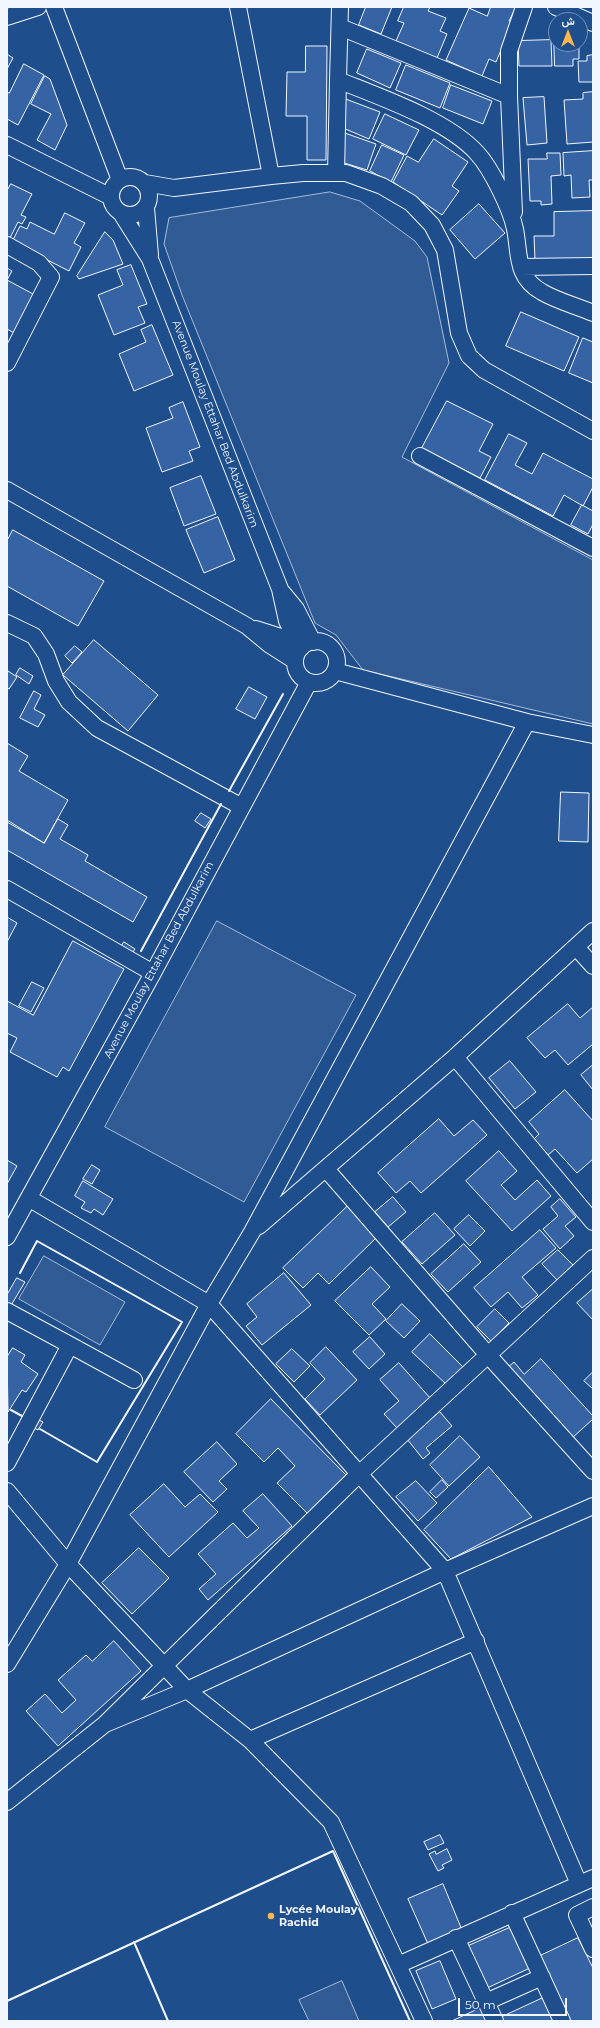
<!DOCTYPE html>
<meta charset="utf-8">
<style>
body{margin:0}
#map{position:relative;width:600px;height:2028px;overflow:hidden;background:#1f4e8c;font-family:Montserrat,Vazirmatn,sans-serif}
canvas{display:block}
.frame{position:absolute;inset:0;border:8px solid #f2f6ff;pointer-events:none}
.north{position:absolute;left:548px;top:12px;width:40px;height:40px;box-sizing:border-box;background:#1f4e8c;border:1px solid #7391ba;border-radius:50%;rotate:0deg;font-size:11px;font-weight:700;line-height:16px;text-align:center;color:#f2f6ff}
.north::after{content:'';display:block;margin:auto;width:14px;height:18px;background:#ffb74d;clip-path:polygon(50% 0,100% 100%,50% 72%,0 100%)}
.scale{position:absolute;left:458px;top:1998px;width:109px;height:18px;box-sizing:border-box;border:2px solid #f2f6ff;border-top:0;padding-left:5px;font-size:12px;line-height:14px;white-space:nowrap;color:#f2f6ff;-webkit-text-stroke:3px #1f4e8c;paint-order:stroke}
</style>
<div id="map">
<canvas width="600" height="2028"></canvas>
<div class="frame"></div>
<div class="north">ش</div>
<div class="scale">50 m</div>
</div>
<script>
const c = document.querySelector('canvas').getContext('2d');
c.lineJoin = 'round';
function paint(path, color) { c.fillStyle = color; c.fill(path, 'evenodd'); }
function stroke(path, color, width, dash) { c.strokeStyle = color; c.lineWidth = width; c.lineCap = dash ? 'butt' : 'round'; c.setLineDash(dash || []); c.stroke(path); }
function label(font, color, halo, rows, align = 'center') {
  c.font = font + ' Montserrat,sans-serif'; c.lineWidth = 3; c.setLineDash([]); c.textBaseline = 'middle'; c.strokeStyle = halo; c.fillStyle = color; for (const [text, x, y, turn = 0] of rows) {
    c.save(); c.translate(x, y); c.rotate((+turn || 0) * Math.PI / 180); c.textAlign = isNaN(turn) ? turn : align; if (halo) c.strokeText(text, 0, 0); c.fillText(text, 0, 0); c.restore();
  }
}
const built = new Path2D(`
 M330,192l30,9 55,40 12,16 22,106 -47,94 191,103v164l-230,-54 -27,-35 -21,-12 -133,-328 -18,-51 5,-26z
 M217,921l139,74 -112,207 -139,-75z
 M44,1256l81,46 -25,43 -81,-46z
 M342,1981l17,40h-50l-10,-21z`);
paint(built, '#305b95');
stroke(built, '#a8bbd7', 1);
const building = new Path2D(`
 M366,7h26l-11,27 -22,-9z
 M404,7h26l-2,4 18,7 -6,13 7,3 -10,24 -41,-17 8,-18 -6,-2z
 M491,7h25l-7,14 4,1 -17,40 -7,-3 -7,17 -36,-16 23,-52 18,8z
 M551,40l1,26h-33l-1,-25z
 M554,42l2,2h23v15h-6v7h-18z
 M306,46h21l-1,114h-19v-44h-21l1,-44h18z
 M367,49l34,14 -11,25 -33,-15z
 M7,54l6,4 -6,11z
 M593,55v27h-14l-1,-21h9v-5z
 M24,64l20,11 -26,50 -11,-6v-27l2,1z
 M406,65l44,18 -10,25 -44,-18z
 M45,76l5,3 17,46 -12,25 -18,-10 14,-26 -20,-10z
 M451,85l41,16 -9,23 -40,-16z
 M593,92v50l-26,2 -3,-44 19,-1v-6z
 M544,97l3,46 -20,2 -4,-47z
 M343,98l37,14 -11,27 -26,-11z
 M385,114l34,16 -13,25 -33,-16z
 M342,132l34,12 -9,26 -26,-8z
 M434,139l34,23 -16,24 7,5 -17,24 -49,-33 14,-26 11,6z
 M382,145l22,10 -13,27 -21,-11z
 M593,151v29h-4l1,17 -18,1 -1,-23 -7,1 -1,-23z
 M547,153h13l1,22 -10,1 1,28 -11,1v-4h-11l-2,-42h19z
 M11,184l21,10 -11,21 5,2 -4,7 -4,-2 -8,16 -3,-1v-46z
 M479,204l26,29 -30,26 -25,-29z
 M593,211v48l-58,1 -1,-24h20v-24z
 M65,213l20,10 -11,20 7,4 -12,24 -57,-29 8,-16 7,3 3,-7 24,12z
 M105,232l8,8 10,24 -44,15 -2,-3z
 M131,265l16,39 -9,3 7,16 -31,12 -16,-40 25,-10 -6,-15z
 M7,268l5,3 -5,9z
 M7,280l28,15 -21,38 -7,-4z
 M521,312l58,25 -15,34 -58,-25z
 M152,325l21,50 -39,16 -15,-37 27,-12 -5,-12z
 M583,338l10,4v41l-24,-10z
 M447,401l46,23 -14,27 12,6 -11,21 -58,-30z
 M183,402l17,45 -11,4 4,10 -31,11 -16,-44 27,-10 -4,-10z
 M509,434l18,9 -12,22 17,9 11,-21 50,26v8l-10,19 -19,-11 -11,21 -68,-36z
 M201,476l15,38 -32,12 -14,-38z
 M582,505l11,6v13l-5,10 -17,-9z
 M218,517l17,43 -31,13 -18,-43z
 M13,530l91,51 -26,45 -71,-40v-45z
 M94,640l64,55 -30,36 -65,-56z
 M75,646l7,6 -10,11 -7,-7z
 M20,668l13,8 -4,8 -13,-9z
 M8,671l9,6 -8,12 -2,-1z
 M249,687l18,10 -12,22 -19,-10z
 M34,691l7,4 -7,14 11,6 -7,12 -18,-9z
 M7,743l21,13 -9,15 49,29 -24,43 -37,-23z
 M561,792l28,1 -1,49 -29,-1z
 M201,813l10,6 -6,9 -10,-7z
 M58,819l10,6 -8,14 28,16 -3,6 62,36 -14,25 -126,-72v-28l37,21z
 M7,917l10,6 -10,19z
 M73,941l51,28 -55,102 -6,-4 -6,10 -47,-25 7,-14 -10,-5v-32l26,14z
 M124,942l11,7 -4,6 -11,-6z
 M32,982l12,6 -13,24 -12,-6z
 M568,1004l12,14 13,-11v37l-25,21 -13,-15 -10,8 -18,-20z
 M510,1061l26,31 -21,17 -26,-31z
 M593,1065v25l-12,-15z
 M565,1090l28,31v38l-16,14 -22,-24 -7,6 -14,-16 5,-5 -10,-12z
 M439,1119l15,17 19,-16 14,15 -66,58 -11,-12 -14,12 -18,-20z
 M499,1151l18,20 -16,14 14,15 22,-20 14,16 -39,35 -46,-50z
 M7,1160l10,6 -10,18z
 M92,1165l8,5 -8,14 -9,-5z
 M83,1181l30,18 -10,16 -9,-6 -3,4 -10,-5 4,-6 -10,-6z
 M393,1197l13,15 -18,15 -13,-15z
 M560,1199l16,18 -11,9 9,10 -14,13 -17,-20 15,-13 -7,-9z
 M349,1205l30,30 -50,49 -11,-11 -15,15 -20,-20z
 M435,1213l20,22 -33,29 -20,-22z
 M469,1215l16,16 -15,15 -16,-17z
 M540,1230l16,18 -34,29 16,18 -16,13 -14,-16 -17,15 -17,-19z
 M464,1244l17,18 -33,30 -17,-18z
 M558,1250l15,15 -16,15 -15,-16z
 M371,1267l19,20 -18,17 14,15 -17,16 -34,-34z
 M284,1273l27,32 -49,40 -16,-19 11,-9 -10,-13z
 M17,1278l8,4 -15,25 -3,-1v-11z
 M593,1289v31l-16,-17z
 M402,1304l18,17 -16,17 -18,-17z
 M495,1309l14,14 -18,18 -14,-14z
 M430,1334l34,34 -17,17 -35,-33z
 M370,1337l15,17 -16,15 -16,-17z
 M326,1347l31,33 -37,35 -15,-16 20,-20 -15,-16z
 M13,1348l12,7 -4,7 17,12 -12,18 -4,-2 -14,22 -1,-55z
 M292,1349l18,17 -16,16 -18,-18z
 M541,1359l52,57v3l-22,20 -64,-71 7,-6 10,12z
 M399,1363l32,36 -33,30 -14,-15 15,-13 -19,-21z
 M593,1372v17l-9,-8z
 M271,1399l76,77 -39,38 -31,-31 18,-17 -17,-18 -14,14 -28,-28z
 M440,1412l12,14 -26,22 4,5 -7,6 -16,-20z
 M37,1419l6,3 -5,8 -6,-3z
 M460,1436l20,21 -31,29 -19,-21z
 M217,1442l20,22 -18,17 8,8 -14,13 -29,-30z
 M489,1467l43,50 -81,42 -27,-29z
 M442,1480l6,7 -12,11 -6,-6z
 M416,1481l21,22 -19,18 -22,-24z
 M164,1484l21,23 15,-13 18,18 -49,45 -39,-42z
 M263,1494l29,32 -84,74 -9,-11 17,-15 -18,-20 35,-31 14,15 12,-10 -16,-17z
 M139,1548l30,30 -37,36 -30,-31z
 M114,1641l27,30 -83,75 -32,-35 19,-17 17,19 14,-13 -18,-20 28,-25 6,6z
 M440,1835l4,8 -16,7 -4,-8z
 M447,1849l5,11 -10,5 2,3 -6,3 -9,-17 6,-3 1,3z
 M443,1884l19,46 -34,14 -20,-45z
 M514,1926l18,41 -47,22 -19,-42z
 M578,1938l15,30v53h-24l-31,-64z
 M440,1961l16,38 -24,10 -16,-38z
 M543,1998l11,23h-50l-2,-4z
 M483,2007l6,14h-37z`);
paint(building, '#3563a3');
stroke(building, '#f2f6ff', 1);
const minor = new Path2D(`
 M54,7l66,173
 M238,7l33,169
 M340,7l-2,73c42,17 109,40 139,73 14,15 34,56 38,76 5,25 0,48 27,63 15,9 35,14 51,21
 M556,7l37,16
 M7,17l31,-10
 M340,27l169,69 5,116
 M509,96v-45l15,-44
 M7,145l104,52
 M336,173l2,-93
 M111 196a19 19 0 1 1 38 0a19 19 0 1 1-38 0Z
 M145,183l29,5 97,-12 32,-3h43l36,13 29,17 21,22 13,25 14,83 10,23 15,14 109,61
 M146,208l4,47
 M121,213l29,46 130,330 7,32 14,27
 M7,245l32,18 12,14 -44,86
 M521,267l72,-1
 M420,456l173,92
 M7,490l240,136 23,19 25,16
 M282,592l14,17 17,33
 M7,623l27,13 12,18 10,27 13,21 28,26 145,79
 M256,629l22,7 22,13
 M295 662a21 21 0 1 1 42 0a21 21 0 1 1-42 0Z
 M527,722l66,13
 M7,889l146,84
 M593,931l-138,126 138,165
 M576,947l17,19
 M326,1169l162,186 105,116
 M30,1199l179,105 236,267 134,313
 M259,1226l196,-169
 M7,1237l146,-264 156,-291
 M7,1311l63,34 -63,118
 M70,1345l64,35
 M7,1491l61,73 119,126 63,50 81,82 93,199
 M7,1664l61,-100 141,-260 43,-72 275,-510 -192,-51
 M105,1724l253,-249 235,-217
 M250,1740l226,-99
 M7,1802l98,-78 82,-34 258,-119 148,-65
 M593,1907l-16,8 16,34
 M512,1913l50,108
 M456,1938l39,83
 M398,1965l195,-87
 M486,2002l56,-25`);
stroke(minor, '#f2f6ff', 18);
stroke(minor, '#1f4e8c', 16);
stroke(new Path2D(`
 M229,791l54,-97
 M141,951l80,-147
 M20,1273l17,-32 145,81 -85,140 -57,-33
 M11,1410l11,6
 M134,1942l34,79
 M7,2001l326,-150 77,170`), '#f2f6ff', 2);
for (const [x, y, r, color] of [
 [271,1916,4,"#ffb74d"]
]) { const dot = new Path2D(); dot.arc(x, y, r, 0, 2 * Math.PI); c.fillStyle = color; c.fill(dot); stroke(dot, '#1f4e8c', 1.5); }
label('11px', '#f2f6ff', '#1f4e8c', [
 ["Avenue Moulay Ettahar Bed Abdulkarim",215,424,69],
 ["Avenue Moulay Ettahar Bed Abdulkarim",159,960,-62]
]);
label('bold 11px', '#f2f6ff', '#1f4e8c', [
 ["Lycée Moulay",279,1910],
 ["Rachid",279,1923]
], 'left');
</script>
